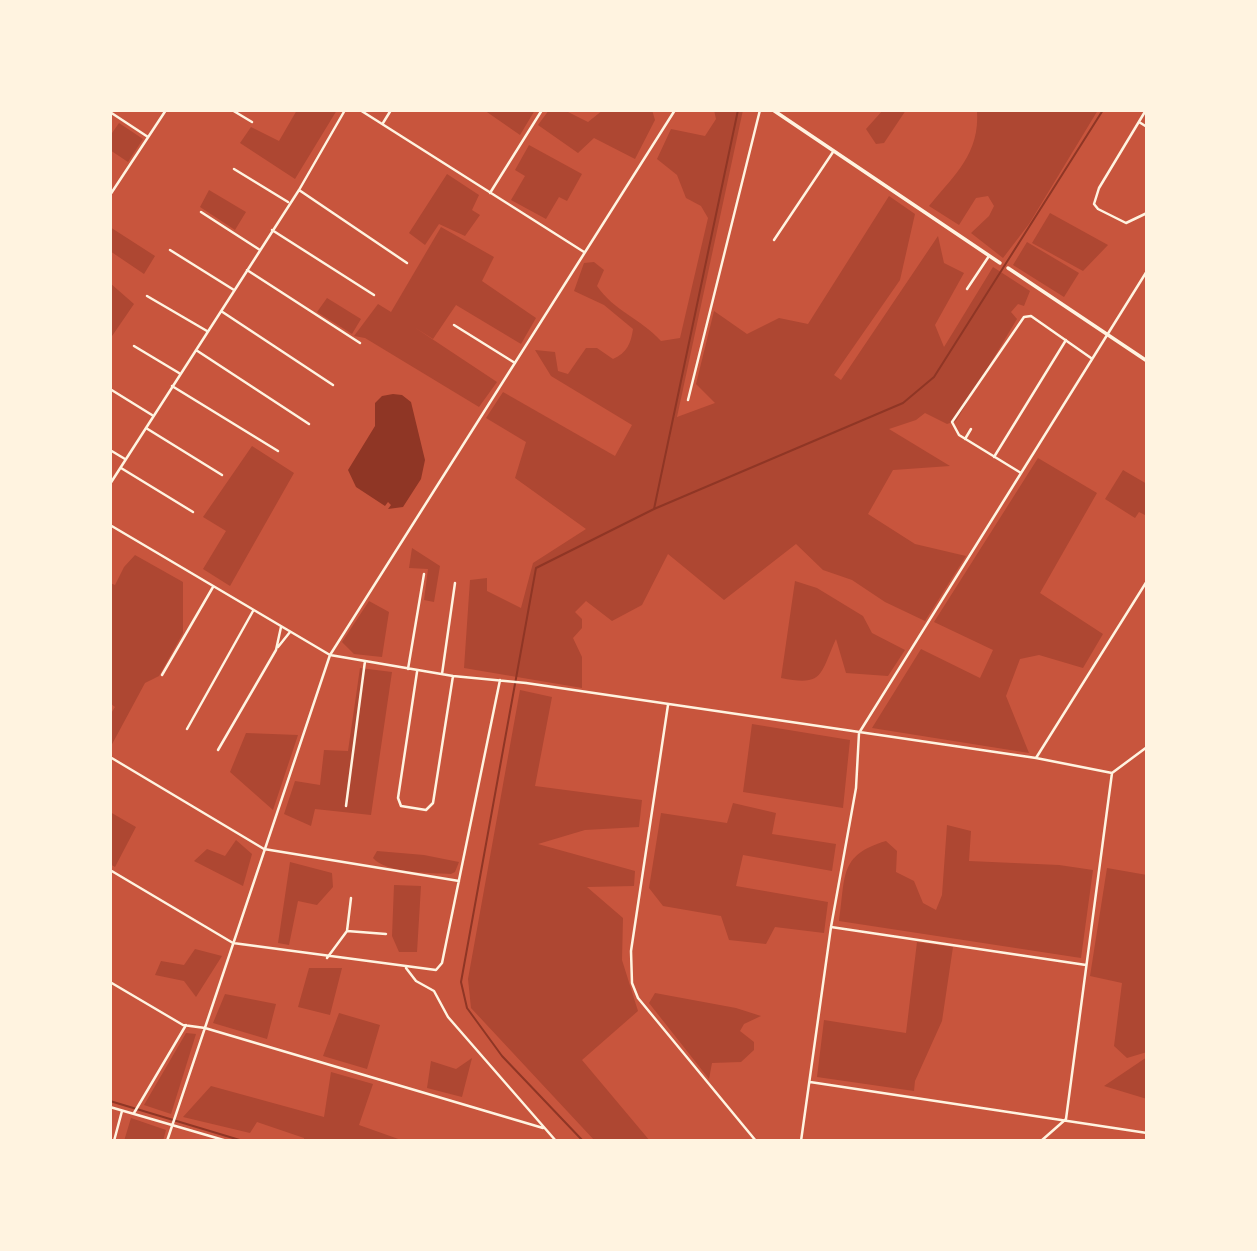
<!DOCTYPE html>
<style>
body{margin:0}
#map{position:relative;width:1257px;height:1251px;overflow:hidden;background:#c8553d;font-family:"Work Sans",sans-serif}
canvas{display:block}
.frame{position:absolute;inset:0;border:112px solid #fff3e0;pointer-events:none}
</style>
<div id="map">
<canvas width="1257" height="1251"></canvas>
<div class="frame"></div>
</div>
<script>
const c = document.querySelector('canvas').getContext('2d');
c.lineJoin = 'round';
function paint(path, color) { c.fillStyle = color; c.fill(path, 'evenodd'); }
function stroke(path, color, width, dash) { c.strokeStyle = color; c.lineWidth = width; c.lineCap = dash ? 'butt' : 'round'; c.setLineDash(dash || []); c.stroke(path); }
paint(new Path2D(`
 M297,110h40l-42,69 -55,-36 11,-16 28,14z
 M484,110h51l-15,25z
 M549,110h15l24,12 15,-12h49l3,10 -20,39 -41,-21 -16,15 -40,-28z
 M714,110h29l-66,307 38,-14 -19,-19 18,-73 33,23 32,-16 29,6 81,-128 26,18 -15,66 -66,95 7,5 97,-144 6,27 20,10 -29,52 9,22 49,-80 37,24 -6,15 -6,-2 -7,8 6,7 -61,102 -9,3 -22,-11 -9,7 -27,9 61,37 -57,4 -25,44 47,30 51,12 -41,65 -40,-19 -33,-22 -29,-10 -27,-26 -72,56 -56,-46 -26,51 -30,16 -26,-20 -11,11 7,7v9l-9,10 9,19v31l-118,-20 6,-88 17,-2v13l34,17 12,-45 53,-34 -71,-51 11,-36 -40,-24 17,-26 112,64 17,-31 -81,-49 -16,-26 20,2 3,19 10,3 18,-26h11l16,11c14,-6 18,-16 20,-30l-29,-24 -30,-14 10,-28 10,-1 10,8 -7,16c16,24 44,33 64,55l19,-3 28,-120 -7,-12 -15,-8 -9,-23 -20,-16 14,-30 34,7 11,-17z
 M883,110h23l-22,33 -8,1 -10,-15z
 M977,110h121l-69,114 -26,34 -32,-25 18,-17 5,-10 -6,-10 -12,2 -17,27 -30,-19c26,-32 51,-52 48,-96z
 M119,123l24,16 -15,23 -18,-12v-14z
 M529,145l53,29 -15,27 -8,-4 -13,22 -35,-19 14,-24 -10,-6z
 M447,174l32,21 -7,15 8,5 -15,21 -26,-12 -14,21 -16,-12z
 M209,190l37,22 -11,18 -35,-23z
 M1050,213l58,32 -25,26 -51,-28z
 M110,227l45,29 -11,18 -34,-23z
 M441,227l53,30 -12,24 54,37 -15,26 -65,-39 -23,34 -19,-12 83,55 -18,25 -114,-69 -11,-2 24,-32 13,8z
 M1027,242l52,31 -15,24 -51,-32z
 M110,283l24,21 -24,35z
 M327,298l34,21 -9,15 -35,-22z
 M252,446l42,27 -64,113 -27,-17 23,-38 -23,-14z
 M1038,458l59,35 -57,100 63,41 -20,34 -44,-13 -19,4 -14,37 23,57 -157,-25 49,-79 59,29 13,-28 -59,-28z
 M1123,470l24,14v32l-8,-4 -4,6 -30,-19z
 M412,548l28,18 -6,36 -10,-2 4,-31 -19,-1z
 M135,555l48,27v51l-24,43 -14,7 -35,65v-33l5,-8 -5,-4v-120l5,2 9,-18z
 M795,581l22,7 46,28 9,17 33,17 -17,26 -42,-3 -10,-34c-16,35 -12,48 -55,39z
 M369,601l20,11 -7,45 -28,-3 -12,-12z
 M360,668l32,4 -21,143 -56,-6 -4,17 -27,-12 11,-33 25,4 4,-35 24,1z
 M520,690l32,7 -17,89 107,14 -3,27 -54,3 -47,14 97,27 -1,15 -47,1 36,31 -1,42 16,51 -56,49 68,81h-55l-124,-133 -3,-29z
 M752,724l98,16 -7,68 -100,-16z
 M246,733l52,2 -25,75 -43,-38z
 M733,803l43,10 -4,21 64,10 -4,27 -89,-16 -7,31 92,16 -4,31 -49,-6 -9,17 -37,-4 -8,-24 -58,-10 -14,-18 12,-75 66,10z
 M110,812l26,15 -21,40 -5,-3z
 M947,825l24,6 -2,30 90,4 34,5 -12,88 -242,-37c7,-44 -1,-66 47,-80l11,10 -1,21 18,9 9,22 13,7 6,-15z
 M236,840l16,14 -9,32 -49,-25 13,-12 18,7z
 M377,851l47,4 35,7 -4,10 -4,2c-21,-1 -65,-1 -78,-16z
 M290,862l42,11 1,14 -16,18 -19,-4 -9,44 -11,-2z
 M1107,868l40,7v177l-20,6 -13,-12 8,-63 -32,-7z
 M394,885l27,1 -4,66h-18l-7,-16z
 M917,942l36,5 -11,74 -27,60 -1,10 -97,-14 7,-57 82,13z
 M195,949l27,7 -26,41 -12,-16 -29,-6 6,-14 23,4z
 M309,968h33l-12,47 -32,-8z
 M655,993l81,15 25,8 -17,8 -4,7 14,11v8l-13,12 -29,1 -3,16 -60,-76z
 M225,994l51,10 -9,35 -54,-16z
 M339,1013l41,12 -13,44 -44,-13z
 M186,1033l10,1 -25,80 -27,-9z
 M1147,1057v42l-43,-13z
 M472,1058l-10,39 -35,-9 4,-27 25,8z
 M331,1072l42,12 -14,41 45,16h-100v-3l-47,-16 -7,11 -67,-16 28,-31 113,31z
 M131,1118l35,12 -3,11h-39z`), '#ae4732');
paint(new Path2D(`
 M393,394l9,1 9,7 14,58 -4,19 -18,28 -15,2 3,-4 -3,-3 -3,4 -29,-19 -8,-17 27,-44v-23l7,-7z`), '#8f3625');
stroke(new Path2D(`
 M654,509l84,-399
 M110,1101l133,40
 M583,1141l-81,-85 -35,-48 -6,-26 75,-414 118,-59 249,-106 31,-26 169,-267`), '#8f3625', 2);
stroke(new Path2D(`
 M232,110l20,12
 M360,110l224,142
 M1146,110l-47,78 -5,16 4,5 28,14 21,-10
 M110,112l38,25
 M1139,122l8,5
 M383,123l8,-13
 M234,169l54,33
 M299,190l108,73
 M490,193l52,-83
 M110,195l56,-85
 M201,212l59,38
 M272,230l102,65
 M774,240l59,-88
 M170,250l64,40
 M247,270l113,73
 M967,289l22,-33
 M147,296l60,35
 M221,311l112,74
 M454,325l61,38
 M134,346l45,27
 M196,350l113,74
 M172,386l106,65
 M110,389l42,26
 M688,400l72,-290
 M146,428l76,47
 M965,439l6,-10
 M110,450l15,9
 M994,457l72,-117
 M121,468l72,44
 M1021,473l-62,-38 -7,-13 72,-105 7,-1 60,42
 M110,484l189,-294 46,-80
 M110,525l220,130 123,21 73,7 510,75 76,15
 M278,647l12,-15
 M408,669l16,-95
 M417,672l-19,126 3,8 25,4 7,-7 20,-127
 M442,674l13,-91
 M162,675l51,-88
 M668,705l-37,246 1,32 6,15 118,143
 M187,729l66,-118
 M218,750l58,-100 5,-23
 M110,757l154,92 195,32
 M1036,758l111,-177
 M346,806l19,-145
 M110,870l123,73 203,27 6,-7 58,-283
 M831,927l255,38
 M347,931l4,-33
 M327,958l20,-27 39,3
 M406,968l10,13 18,10 14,26 108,124
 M110,982l73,43 22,3 338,100
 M810,1082l337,51
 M110,1107l117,34
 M134,1113l52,-88
 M114,1141l8,-30
 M167,1141l163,-486 345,-545
 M801,1141l30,-214 25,-139 3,-55 288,-462
 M1041,1141l25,-22 46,-346 35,-26`), '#fff3e0', 2.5);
stroke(new Path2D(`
 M773,110l227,153
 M1008,268l139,93`), '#fff3e0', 3.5);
</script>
